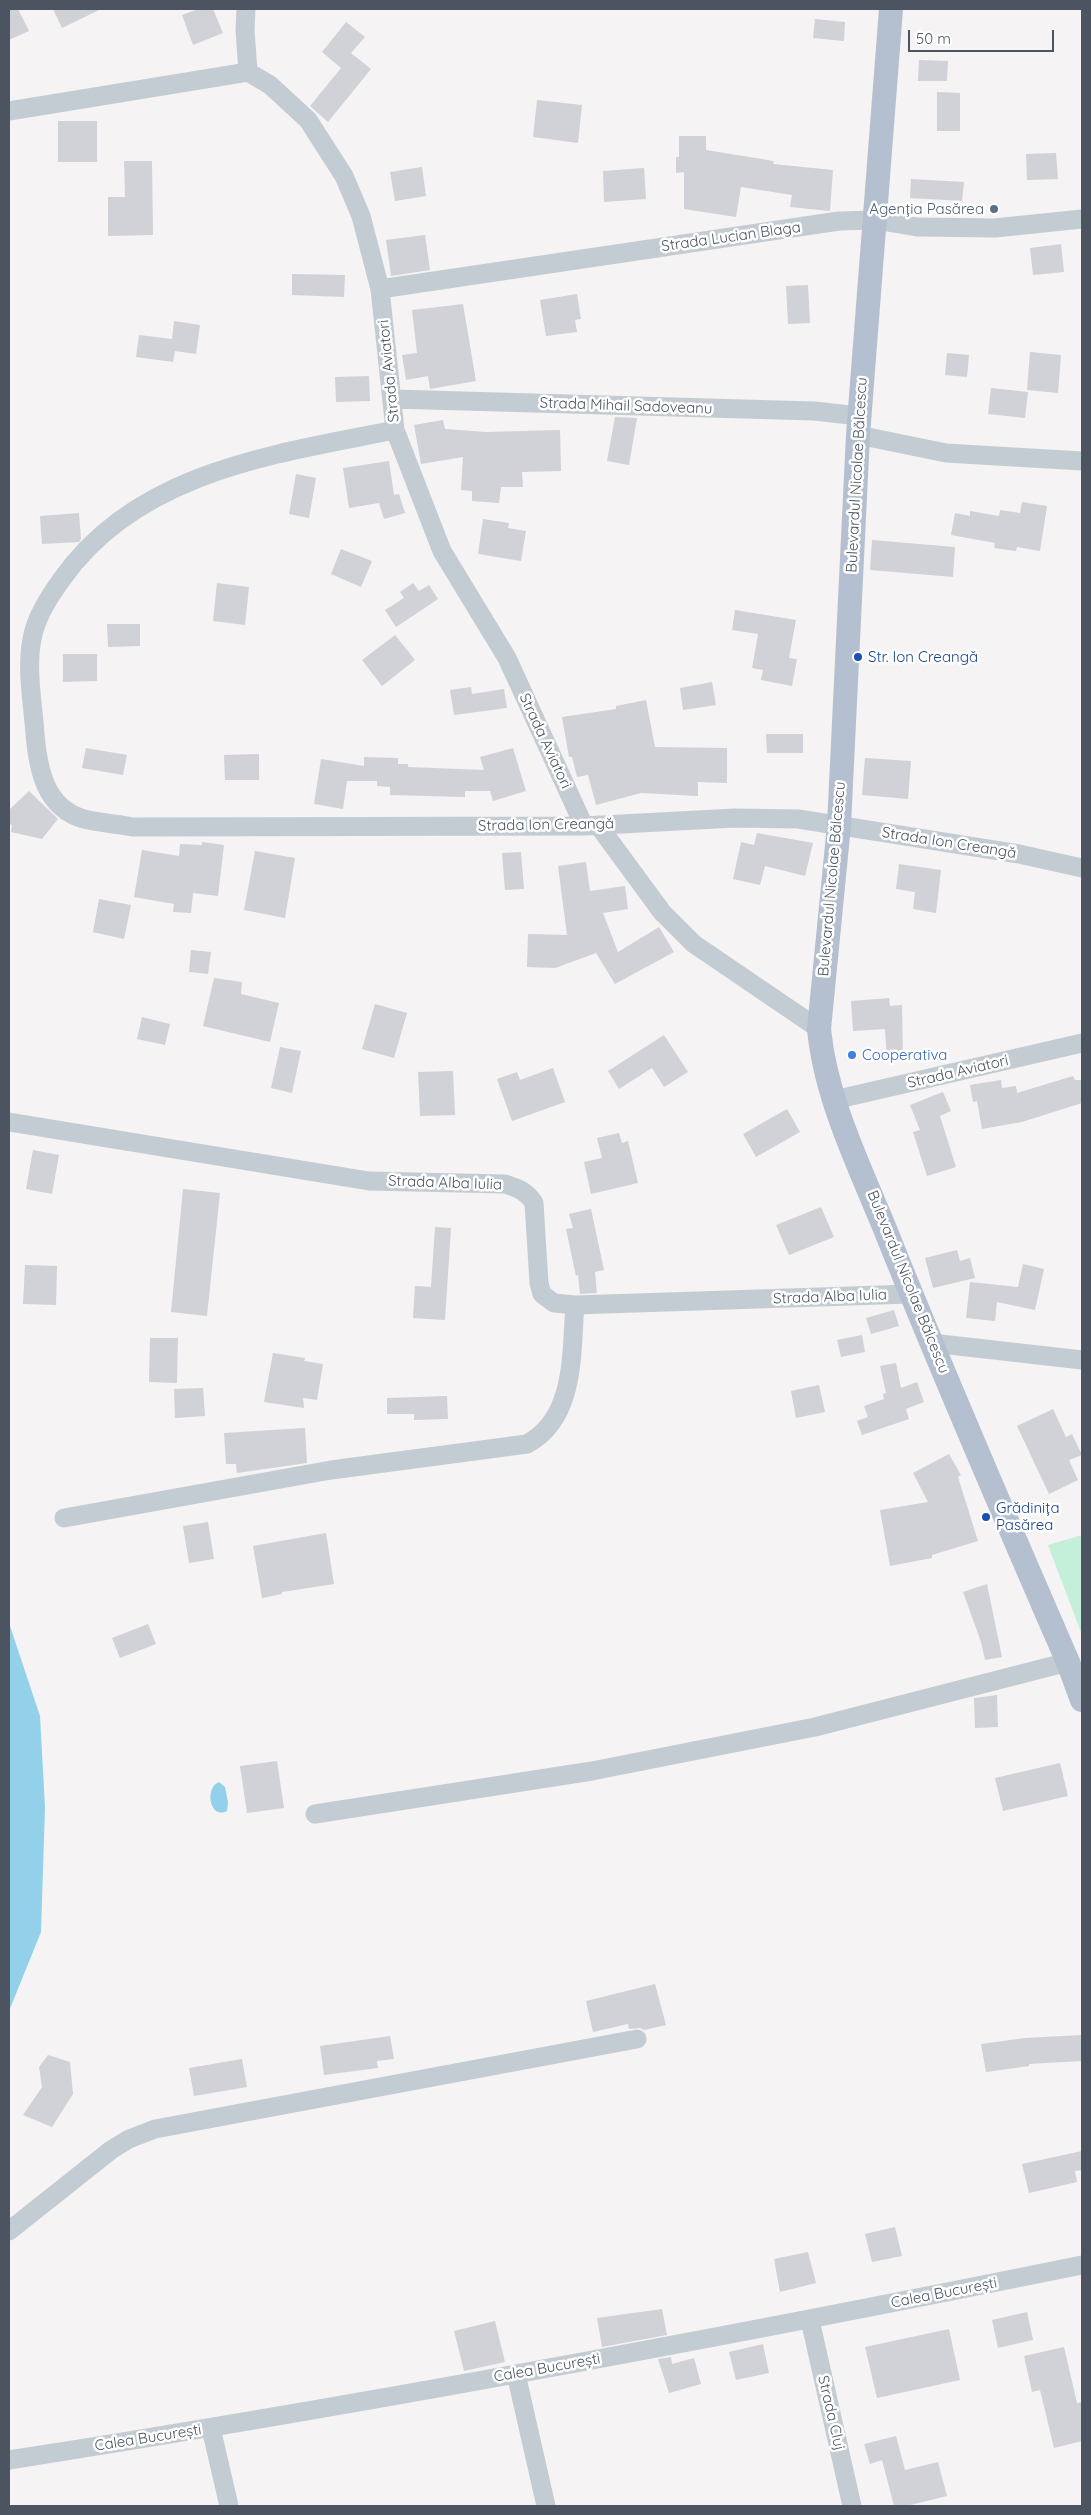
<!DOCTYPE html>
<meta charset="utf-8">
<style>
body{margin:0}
#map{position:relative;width:1091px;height:2515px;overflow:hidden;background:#f5f3f3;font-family:Quicksand,sans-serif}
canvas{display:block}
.frame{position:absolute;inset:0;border:10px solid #4b5460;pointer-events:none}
.scale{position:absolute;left:908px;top:30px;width:146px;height:22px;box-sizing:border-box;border:2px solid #4b5460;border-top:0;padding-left:6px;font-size:15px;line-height:18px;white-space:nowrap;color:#4b5460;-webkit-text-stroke:4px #fff;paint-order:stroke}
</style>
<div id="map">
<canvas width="1091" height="2515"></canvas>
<div class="frame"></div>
<div class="scale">50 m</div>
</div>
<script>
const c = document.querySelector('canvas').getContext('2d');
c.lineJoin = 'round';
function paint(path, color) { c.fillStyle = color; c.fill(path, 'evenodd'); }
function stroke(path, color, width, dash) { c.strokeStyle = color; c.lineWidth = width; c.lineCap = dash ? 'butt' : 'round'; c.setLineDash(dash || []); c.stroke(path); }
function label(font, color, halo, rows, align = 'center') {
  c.font = font + ' Quicksand,sans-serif'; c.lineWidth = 5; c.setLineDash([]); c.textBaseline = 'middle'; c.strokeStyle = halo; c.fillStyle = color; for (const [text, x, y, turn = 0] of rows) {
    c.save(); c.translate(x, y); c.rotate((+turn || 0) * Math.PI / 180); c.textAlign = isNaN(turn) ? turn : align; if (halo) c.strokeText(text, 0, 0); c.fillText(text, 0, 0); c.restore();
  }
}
paint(new Path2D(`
 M1082,1535v100l-34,-90z`), '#c4efd8');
paint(new Path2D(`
 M9,1623l31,93 5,91 -4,125 -32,79z
 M219,1782l6,5 3,15 -1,9c-17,9 -23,-23 -8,-29z`), '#93d1eb');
paint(new Path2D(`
 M9,9h9l11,22 -20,9z
 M53,9h48l-39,19z
 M198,9h15l10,24 -30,12 -11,-30z
 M815,19l30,3 -1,19 -31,-3z
 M346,22l19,15 -14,16 20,16 -43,53 -18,-16 31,-38 -19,-16z
 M919,60l29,1 -1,20h-29z
 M937,92l23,1v38h-23z
 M537,100l45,5 -4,38 -45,-6z
 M58,121h39v41h-39z
 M679,136h27v14l68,11 -1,3 60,6 -3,41 -40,-4 2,-12 -51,-8 -5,30 -52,-8v-37l-8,1v-16h3z
 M1056,153l2,26 -31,1 -1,-26z
 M124,161h28l1,74 -45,1v-39h17z
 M422,167l4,29 -31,5 -5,-29z
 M644,168l2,31 -42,3 -1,-31z
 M911,179l53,3 -2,19 -52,-3z
 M425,235l5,35 -39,6 -5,-36z
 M1061,244l3,28 -31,3 -3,-27z
 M292,274l53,1 -1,22 -52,-2z
 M808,285l2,38 -22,1 -2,-38z
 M577,294l4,25 -6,1 2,12 -31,4 -6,-36z
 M463,304l13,77 -46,8 -2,-13 -22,4 -4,-25 15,-2 -5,-43z
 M174,321l26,4 -4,29 -21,-3 -2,11 -37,-5 3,-22 33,4z
 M1030,352l31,3 -3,38 -31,-3z
 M947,353l22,2 -2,22 -22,-2z
 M369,376l1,25 -34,1 -1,-25z
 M991,388l37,4 -3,26 -37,-4z
 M615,417l22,1 -8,47 -22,-4z
 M443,420l2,9 41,3 74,-2 1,41 -39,1 1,15h-22l-2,16 -27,-2v-10l-11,-1 2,-33 -42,7 -7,-39z
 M389,461l5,34 5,-1 6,19 -21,6 -5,-16 -30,5 -6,-40z
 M296,474l20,4 -7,40 -20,-4z
 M1022,502l25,4 -7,45 -23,-4 -1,4 -22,-3 1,-5 -44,-8 4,-22 15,3v-5l29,5 1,-6 20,3z
 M79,513l2,26 -2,3 -37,2 -2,-28z
 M483,519l26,4 -1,5 18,3 -5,30 -43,-7z
 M872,540l83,7 -2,30 -83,-7z
 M341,549l31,12 -11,26 -30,-13z
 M217,583l32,4 -4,38 -32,-4z
 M413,583l6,8 10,-6 9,14 -42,28 -11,-17 19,-12 -4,-6z
 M735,610l61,10 -7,38 8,1 -5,27 -31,-6 2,-10 -11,-2 6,-34 -26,-4z
 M107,624h33v22l-32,1z
 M395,635l20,25 -33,26 -20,-26z
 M63,654h34v27l-34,1z
 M712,682l4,23 -33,5 -3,-22z
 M471,687l1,7 32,-5 3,19 -53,7 -4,-25z
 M646,700l9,47 72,1v35l-29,-1v14l-57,-3 -45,12 -8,-30 -11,2 -5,-20h-3l-7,-40 54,-8v-3z
 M766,734h37v19h-36z
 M86,748l41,7 -4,20 -41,-7z
 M513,748l13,43 -33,10 -3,-10h-25v6l-75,-2v-8l-13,-1v-5h-30l-4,28 -29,-5 7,-45 43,7v-9l34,1v6h10v3l76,3 -4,-13z
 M259,754v26h-34l-1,-25z
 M865,758l46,3 -3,38 -46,-4z
 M29,791l29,28 -16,20 -31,-7 1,-7 -3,-1 1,-15z
 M757,833l56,10 -8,33 -40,-10 -5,19 -27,-6 8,-37 13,3z
 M202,842l22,3 -6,51 -25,-3 -2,20 -18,-1 1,-8 -40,-7 8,-47 37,6 1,-12 22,1z
 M255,851l40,7 -10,60 -41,-8z
 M521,852l3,37 -19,1 -3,-37z
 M586,862l4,29 35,-5 3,23 -25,4 15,39 41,-25 15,25 -59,32 -19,-31 -41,15 -28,-1 1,-33 39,1 -9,-69z
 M899,864l42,6 -5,43 -23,-4 2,-17 -19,-3z
 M99,899l32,6 -7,34 -31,-7z
 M191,950l20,2 -3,22 -19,-2z
 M214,978l28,4 -1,12 38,9 -9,39 -67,-16z
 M889,998l1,8 12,-1 1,55 -16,1 -2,-32 -32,2 -2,-30z
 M375,1004l32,9 -13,45 -32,-9z
 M142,1017l28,7 -5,21 -28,-6z
 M664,1035l24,37 -24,15 -12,-19 -33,21 -11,-18z
 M280,1047l21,4 -9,42 -21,-5z
 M553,1068l12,34 -53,19 -15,-42 20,-7 3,8z
 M453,1071l2,44 -35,1 -2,-44z
 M1073,1076l2,4h7v23l-60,19 -40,7 -5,-28 -4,1 -3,-17 31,-5 1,8 14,-2 1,7z
 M943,1092l8,19 -11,5 16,51 -29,9 -14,-44 7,-2 -10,-25z
 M787,1109l13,23 -44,25 -13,-23z
 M619,1133l3,10 6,-2 10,42 -47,11 -7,-32 18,-4 -5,-20z
 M33,1150l26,5 -7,39 -26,-5z
 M183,1189l37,4 -13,123 -36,-4z
 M821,1207l13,30 -45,18 -13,-30z
 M591,1209l13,61 -9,2 2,21 -17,1 -2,-19 -2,1 -10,-47 7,-1 -4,-14z
 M435,1227l16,1 -6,92 -32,-2 2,-32 16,1z
 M957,1250l3,11 10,-3 5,20 -42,10 -8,-30z
 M1023,1264l21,5 -9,41 -38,-8 -2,19 -29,-3 4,-36 48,5z
 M25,1265l32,1 -1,39 -33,-1z
 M894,1310l5,16 -28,8 -5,-16z
 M862,1335l3,17 -24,5 -4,-17z
 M150,1338h28l-1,45 -28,-1z
 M273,1353l32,5 -1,3 19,3 -6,36 -14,-2 1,10 -40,-6z
 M896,1363l5,25 16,-6 7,20 -18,7 3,10 -47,16 -5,-14 11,-4 -4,-11 20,-7 -1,-5 3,-1 -6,-27z
 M819,1385l6,27 -29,6 -5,-27z
 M203,1388l2,28 -30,2 -1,-29z
 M447,1396l1,23 -34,1v-6h-27v-16z
 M1053,1409l13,28 6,-3 10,21 -13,5 9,20 -29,14 -32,-68z
 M305,1428l2,35 -70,10 -1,-9h-10l-2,-31z
 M949,1454l12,21 -3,2 20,64 -46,14v3l-42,8 -10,-56 48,-8 -15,-29z
 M208,1522l6,37 -25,4 -6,-37z
 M326,1533l8,51 -52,8v2l-20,4 -9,-52z
 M987,1584l15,73 -17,3 -4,-18 -18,-50z
 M148,1624l8,20 -36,14 -8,-20z
 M997,1695l1,32 -23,1 -1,-30z
 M277,1761l7,47 -37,5 -7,-47z
 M1060,1763l8,33 -65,15 -8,-33z
 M655,1984l11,41 -22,5 -4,-2 -11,1 -1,-5 -35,8 -7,-31z
 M1082,2035v26l-53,3v2l-43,6 -5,-28 44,-6z
 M390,2036l4,23 -17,2 1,7 -54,7 -4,-29z
 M48,2055l22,7 3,32 -21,33 -29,-12 19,-28 -3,-20z
 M242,2059l5,28 -53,9 -5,-28z
 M1082,2151v19l-7,1 2,11 -48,11 -7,-29z
 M895,2227l7,29 -30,6 -7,-28z
 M808,2252l8,31 -36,9 -6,-33z
 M662,2309l5,26 -65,12 -5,-29z
 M1027,2312l6,28 -35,8 -6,-28z
 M495,2321l10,41 -41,9 -10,-40z
 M949,2329l11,51 -83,18 -12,-51z
 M763,2344l6,29 -33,7 -7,-28z
 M1064,2347l13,56 5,-1v39l-28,7 -14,-58 -8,2 -8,-36z
 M671,2357l1,7 22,-6 7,26 -32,9 -11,-34z
 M896,2436l9,34 33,-8 9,34 -41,10h-12l-12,-46 -12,4 -6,-20z`), '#d0d2d7');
stroke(new Path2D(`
 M246,9l-1,21 3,42 22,13 38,35 36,56 17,40 19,73 15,141 47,121 65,107 77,168
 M9,111l239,-39
 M380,289l459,-68 36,-1 42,7 78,1 87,-9
 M393,399l421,12 45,5
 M395,430c-119,24 -257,41 -333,149 -13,18 -26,38 -30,60 -6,31 1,65 3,95 3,35 10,74 49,85 16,4 33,5 49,8l451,-1 151,-8 63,1 221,35 63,14
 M858,435l88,18 136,8
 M598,825l64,87 32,32 125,85
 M834,1100l248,-57
 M9,1122l360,59 136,3c13,4 21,7 29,19l5,80 3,11 12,9 21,2 336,-11
 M932,1343l150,17
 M64,1518l267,-48 196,-26c49,-26 44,-92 48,-139
 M315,1814l277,-43 223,-44 253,-65
 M9,2231l102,-81 18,-11 26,-10 482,-90
 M810,2320l42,186
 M516,2374l30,132
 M211,2428l18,78
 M9,2460c359,-56 717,-123 1073,-195`), '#c4ccd3', 19);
stroke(new Path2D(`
 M891,9l-33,426 -19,390 -20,204c7,73 43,142 70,210 57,142 118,283 179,423l14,38`), '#b4c0d0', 24);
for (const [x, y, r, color] of [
 [994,209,5,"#5c6f8a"],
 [858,657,5,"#1a4fb4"],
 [852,1055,5,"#3f7fe0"],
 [986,1517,5,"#1a4fb4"]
]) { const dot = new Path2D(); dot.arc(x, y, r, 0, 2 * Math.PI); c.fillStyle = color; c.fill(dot); stroke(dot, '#fff', 2); }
label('15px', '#4e5e75', '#fff', [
 ["Agenția Pasărea",984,209]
], 'right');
label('15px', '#4b5460', '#fff', [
 ["Strada Lucian Blaga",731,237,-8],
 ["Strada Aviatori",389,371,-96],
 ["Strada Mihail Sadoveanu",626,406,2],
 ["Bulevardul Nicolae Bălcescu",857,475,-87],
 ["Strada Aviatori",545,741,65],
 ["Strada Ion Creangă",546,825,-1],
 ["Strada Ion Creangă",949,843,9],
 ["Bulevardul Nicolae Bălcescu",832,879,-85],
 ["Strada Aviatori",958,1072,-13],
 ["Strada Alba Iulia",445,1183,2],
 ["Bulevardul Nicolae Bălcescu",908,1282,68],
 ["Strada Alba Iulia",830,1297,-2],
 ["Calea București",944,2293,-11],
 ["Calea București",547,2368,-10],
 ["Strada Cluj",831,2413,77],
 ["Calea București",148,2438,-9]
]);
label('15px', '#164399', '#fff', [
 ["Str. Ion Creangă",868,657],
 ["Grădinița",996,1508],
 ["Pasărea",996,1525]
], 'left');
label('15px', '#366cbe', '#fff', [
 ["Cooperativa",862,1055]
], 'left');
</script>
